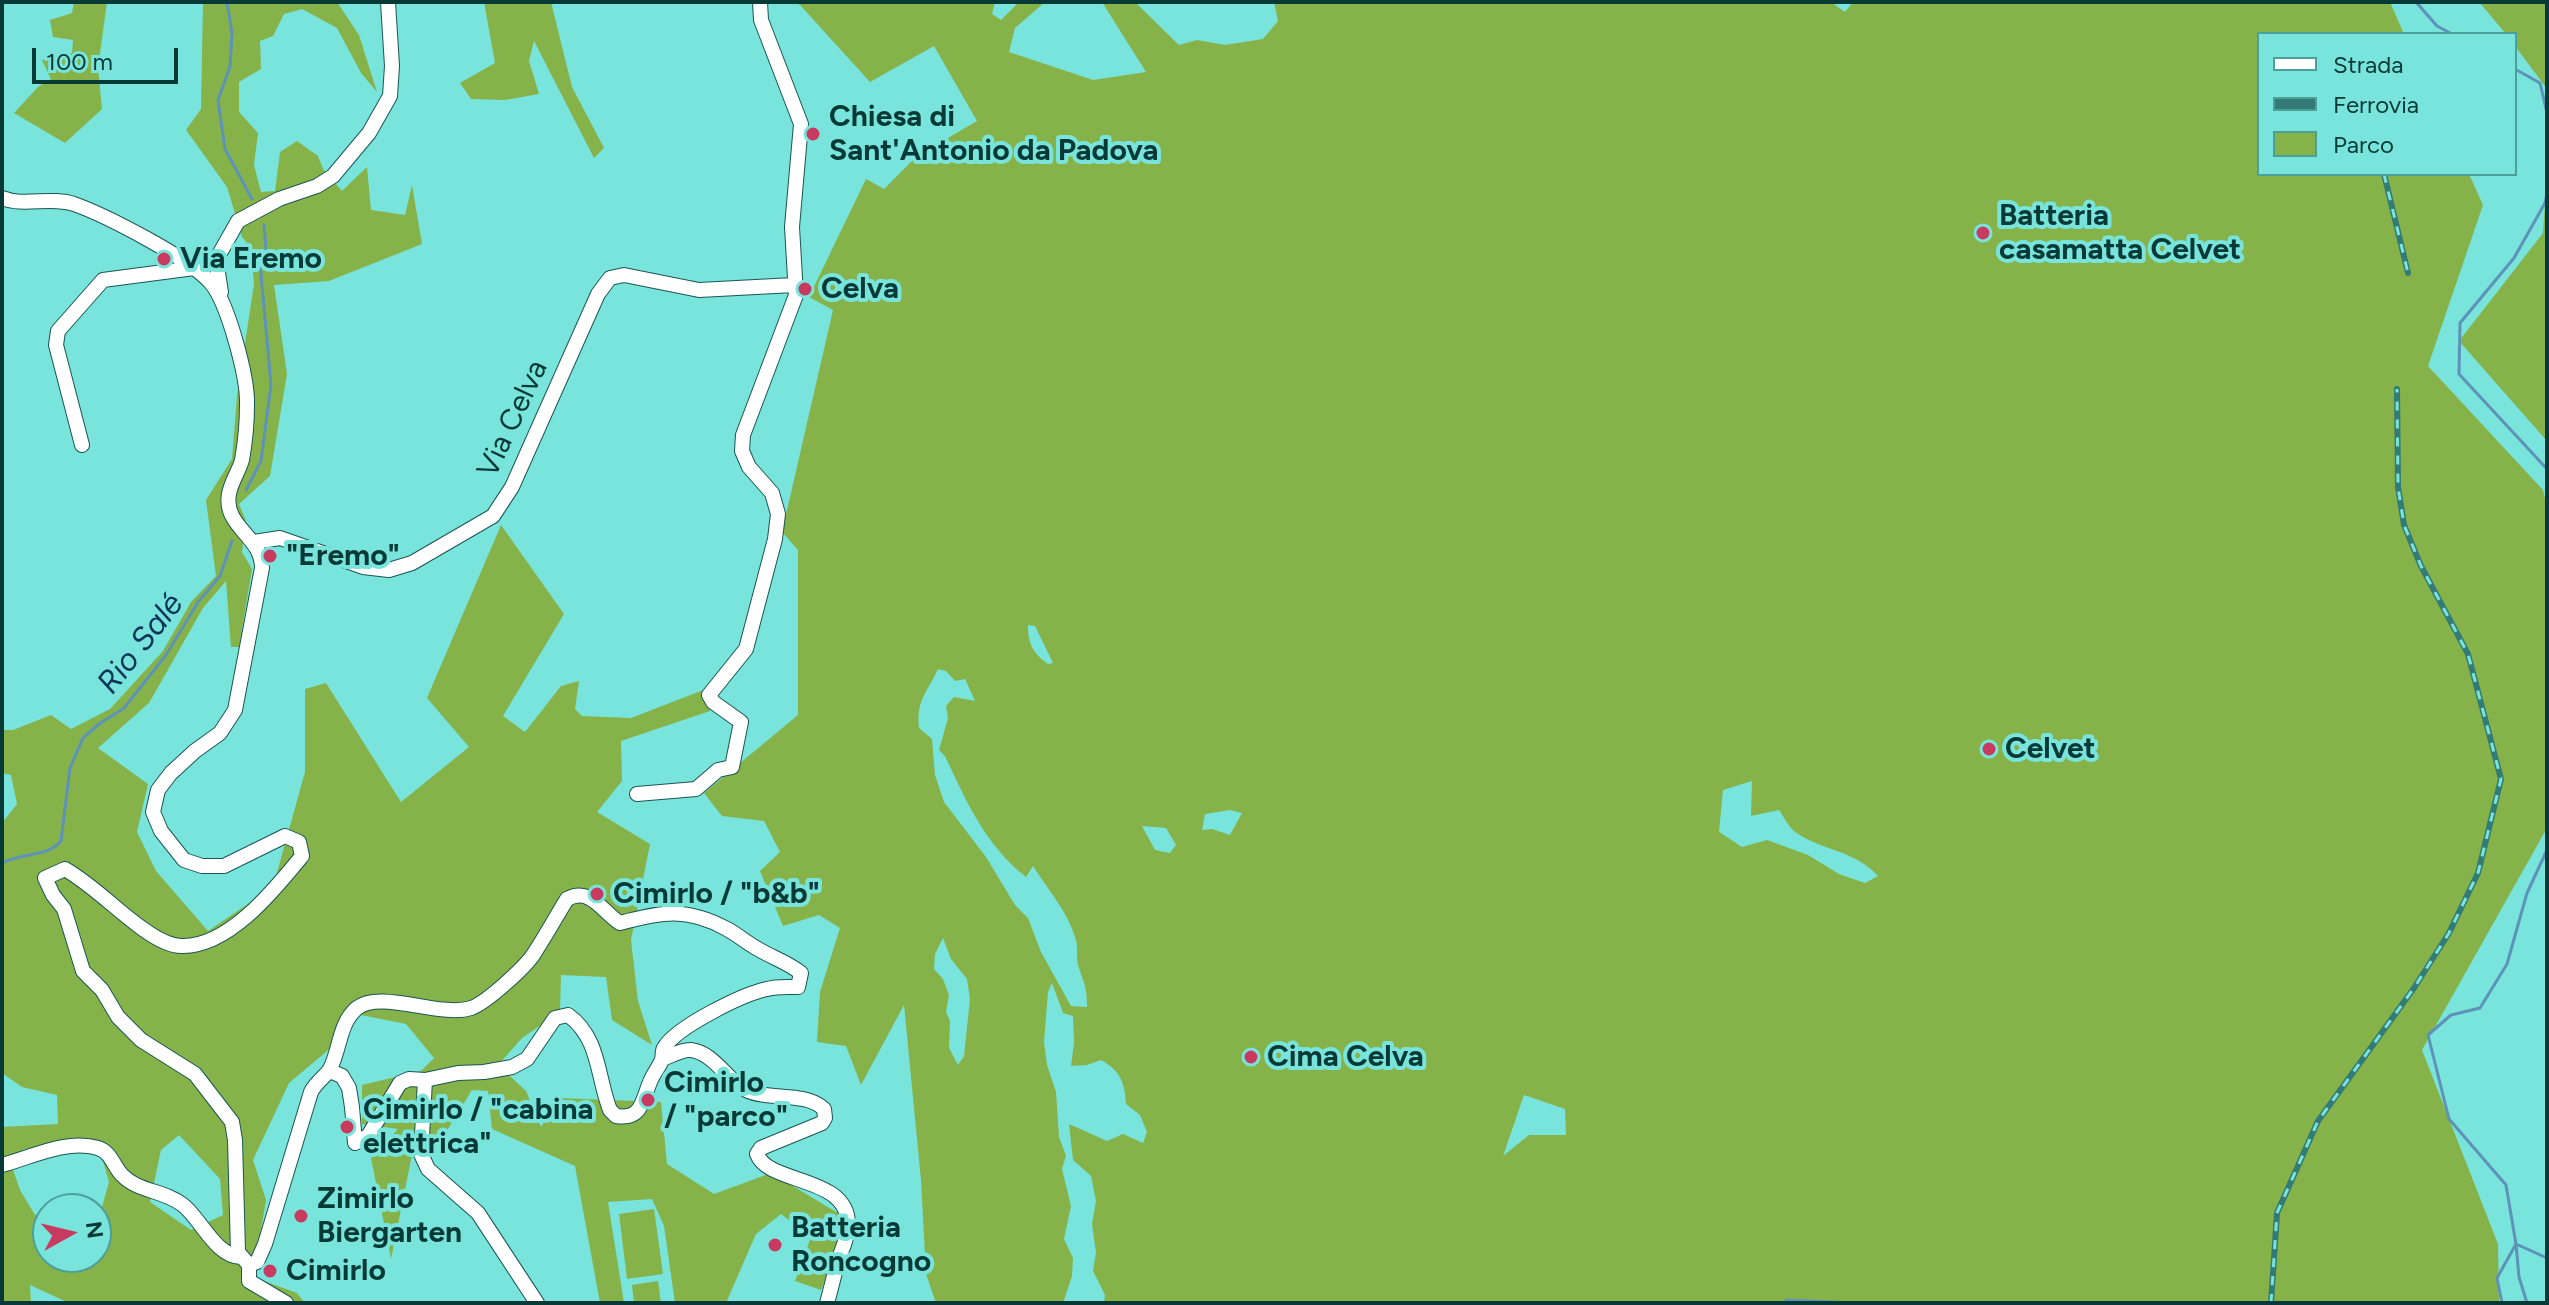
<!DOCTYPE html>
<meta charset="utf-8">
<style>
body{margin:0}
#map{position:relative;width:2549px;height:1305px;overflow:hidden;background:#78e4dc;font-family:Figtree,sans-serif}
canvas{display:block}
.frame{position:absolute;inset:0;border:4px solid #073936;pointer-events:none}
.legend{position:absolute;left:2257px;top:32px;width:260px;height:144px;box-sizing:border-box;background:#78e4dc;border:2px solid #4ba09a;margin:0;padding:10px 14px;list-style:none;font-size:24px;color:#073936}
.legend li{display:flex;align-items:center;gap:16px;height:40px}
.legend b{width:40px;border:2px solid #4ba09a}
.north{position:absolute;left:32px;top:1193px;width:80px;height:80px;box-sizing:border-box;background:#78e4dc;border:2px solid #4ba09a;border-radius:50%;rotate:82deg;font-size:22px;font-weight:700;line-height:32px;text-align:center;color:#073936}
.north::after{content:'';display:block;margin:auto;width:28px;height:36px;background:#c93a61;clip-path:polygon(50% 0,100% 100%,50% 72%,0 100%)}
.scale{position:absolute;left:32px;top:48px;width:146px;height:36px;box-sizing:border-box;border:4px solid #073936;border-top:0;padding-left:10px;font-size:24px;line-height:28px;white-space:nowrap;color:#073936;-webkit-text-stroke:6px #78e4dc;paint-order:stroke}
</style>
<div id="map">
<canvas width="2549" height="1305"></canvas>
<div class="frame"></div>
<ul class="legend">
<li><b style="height:10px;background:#fff"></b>Strada</li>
<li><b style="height:10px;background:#327b76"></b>Ferrovia</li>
<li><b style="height:22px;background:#86b349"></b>Parco</li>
</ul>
<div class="north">N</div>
<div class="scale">100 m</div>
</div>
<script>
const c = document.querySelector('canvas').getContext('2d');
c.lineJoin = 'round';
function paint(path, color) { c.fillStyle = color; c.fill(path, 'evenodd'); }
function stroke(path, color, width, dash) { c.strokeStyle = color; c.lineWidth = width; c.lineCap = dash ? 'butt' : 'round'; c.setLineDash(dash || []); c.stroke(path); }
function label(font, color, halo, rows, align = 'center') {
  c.font = font + ' Figtree,sans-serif'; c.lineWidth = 8; c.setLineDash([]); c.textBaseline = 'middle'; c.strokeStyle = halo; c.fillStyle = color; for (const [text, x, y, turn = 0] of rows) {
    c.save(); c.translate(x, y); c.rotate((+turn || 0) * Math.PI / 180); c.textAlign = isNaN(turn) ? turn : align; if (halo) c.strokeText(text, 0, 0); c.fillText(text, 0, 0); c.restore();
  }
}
paint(new Path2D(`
 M74,2h33l-9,66 4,41 -37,34 -51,-30 24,-26 13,-8 -9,-19 30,-7 1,-13 -20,-3 -3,-17 22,-7z
 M203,2h134l22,33 18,57 -16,-19 -24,-45 -35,-19 -18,5 -11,22 -13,5 1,28 -22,13v30l19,21 -4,32 7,27 14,-1 5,-39 17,-11 21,15 5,13 19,22 25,-24 4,43 34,5 7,-30 10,59 -93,37 -55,4 13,89 -17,102 -31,28 7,17 -4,31 10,17 -13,78h-8l-5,-66 -23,27 -54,95 -51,45 50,36 -11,48 19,39 52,60 65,-44 32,-115v-83l21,-6 75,119 68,-55 -42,-49 74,-173 63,89 -61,102 22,16 36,-46 18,-5 -4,28 7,7 49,2 75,-29 4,22 -89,30 1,40 -25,31 53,32 -19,96 7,61 14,44 -40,-25 -6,-43 -45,-2 -1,37 -38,26 -24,27 28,26 15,36 17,-29 103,4 6,62 47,30 57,-21 77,46 -27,71 -26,-9 16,-44 -30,-23 -25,20 -30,69h-51l-11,-77 -12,-27 -44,3 16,101h-24l-25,-137 -83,-37 -4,-38 -16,-1 -29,47 -28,3 -24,119 -20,-101 27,-29 -36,-5v-39l59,-14 13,-13 -28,-34 -45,-9 -35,37 -37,31 -36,77 13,40 -13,77 44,16 8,10h-236l-39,-18 1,18h-29v-176l56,-3 -1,-29 -35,-8 -20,-14v-250l15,-19 -6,-29 -9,-2v-43h11l38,-15 20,14 39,-20 53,-58 28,-49 25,-26 -10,-76 26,-41 5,-63 17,-112 -3,-36 -9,-11 -15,-50 -41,-57 15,-21zM179,1135l41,44 3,36 -32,15 -41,-28 11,-52zM97,1140l12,42 -7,25 -18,2h12v48h-48v-43l-13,1 -15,-25 -11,-32 15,-9z
 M484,2h67l21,85 32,61 -10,10 -60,-117 -5,20 10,33 -34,6 -34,-1 -11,-16 35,-20z
 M792,2h203l-3,12 9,6 18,-18h26l-30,26 -6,24 84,28 53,-8 -44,-70h33l44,43 18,-5 28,5 38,-6 15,-18 -4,-19h557l14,10 8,-10h537l14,32h-145v140h210l14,31 -55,161 115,124 4,17v321l-125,222 76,194 1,59h-1395l1,-8 -12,-24 3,-18 -4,-29 4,-23 -5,-25 -18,-16 -4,-36 38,17 16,-7 20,9 4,-11 -7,-17 -14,-11c-1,-21 -6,-34 -25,-44l-14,5 -16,1 3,-23 -1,-27 -10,-3 -11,-30 -4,9 -4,50 3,23 9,27 3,45 7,19 -4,13 9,37 -7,33 9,19 -1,18 -9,27h-127l-10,-29 -5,-94 -17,-175 -43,80 -15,-39 -29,-4 3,-50 20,-64 -21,-13 -36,11 -23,-55 20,-19 -16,-31 -42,-5 -18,-23 94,-78v-165l-16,-18 51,-222 -24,-13 57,-118 18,10 33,-33 60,-35 -43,-75 -64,36 -70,-77zM1028,625l7,1 18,37 -5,1c-15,-11 -20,-20 -20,-39zM938,669l8,2 9,10 10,-2 10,22 -21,-4 -8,9 2,12 -9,32 6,6c21,45 41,90 81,121l7,-11c17,27 34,44 43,74 2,8 0,17 2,25 6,19 9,21 9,42l-16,-1 -30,-54 -13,-34 -13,-13 -29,-48 -42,-55 -9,-27 -3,-36 -13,-11c-3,-28 8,-35 19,-59zM1752,781l-1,35 28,-6c5,7 9,16 15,21 28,21 58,17 84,45l-13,7 -26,-9 -31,-19 -41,-15 -25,7 -23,-15 4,-42zM1230,810l12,3 -12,22 -18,-6 -10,1 3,-16zM1142,826l24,2 10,17 -6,8 -15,-3zM943,938l8,21 16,20 3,20 -6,57 -6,9 -9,-17 1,-27 -4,-9 3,-17 -6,-16 -9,-10 1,-15zM1524,1095l41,14 1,26h-37l-26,21z
 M2479,2h68v87l-32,-43v-12h-9z
 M2547,174v267l-88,-100 84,-108z
 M654,1209l9,65 -36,5 -8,-65z
 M658,1281l3,22h-27l-2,-18z`), '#86b349');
stroke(new Path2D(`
 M227,2l5,31 -2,34 -12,33 7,49 27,50
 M2416,2l21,24 15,8
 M2515,69l25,14 7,30
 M2547,193l-2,10 -31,55 -54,65 -1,51 88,95
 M246,490l15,-29 10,-76 -11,-122 6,-13 -2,-25
 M2,863c19,-11 45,-5 59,-22l9,-73 13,-30 16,-14 25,-16 42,-53 32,-53 22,-26 12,-35
 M1786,1300l69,3
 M2502,1303l-5,-25 19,-34 -10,-59 -57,-66 -21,-84 23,-20 29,-7 27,-44 20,-71 20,-43
 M2527,1303l-8,-26 -3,-33 31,14`), '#5d93b8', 3);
const minor = new Path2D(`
 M2,198c22,9 49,-2 72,6 31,11 117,55 137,79 17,20 37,95 36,122 0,17 -2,38 -5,55 -3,11 -11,22 -13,34 -6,33 33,42 33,74l-27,142 -15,23 -25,18 -24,22 -13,17 -5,22 8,19 23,29 18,6h22l61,-30 14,6 3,14c-27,33 -73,91 -120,90 -13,0 -28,-9 -39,-17 -27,-19 -49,-43 -78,-60l-20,9 8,17 11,14 19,62 19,19 16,27 23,23 54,34 37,48 3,18 3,112 11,13
 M221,292l-5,-32 22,-39 41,-22 38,-13 16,-10 36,-43 21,-37 2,-30 -4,-64
 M82,445l-26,-100 2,-14 45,-51 91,-12
 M254,542l26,-4 83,29 26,3 23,-7 81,-47 19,-29 86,-193 12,-16 14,-3 75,15 95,-5
 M637,794l59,-5 22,-19 14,-3 9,-45 -28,-20 -4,-7 37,-46 29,-110 3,-25 -6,-21 -23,-26 -7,-16 1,-16 53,-140 -4,-68 9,-103 -40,-104 -1,-18
 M662,1059c9,-3 20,-10 29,-9 23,3 36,30 55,40 23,11 59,1 78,19l1,9 -3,5 -61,25 -4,6c11,31 92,21 91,71 0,13 -6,24 -10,36 -4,14 -7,28 -11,42
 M425,1080l-4,74 7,15 50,44 59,90
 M2,1165c30,-8 64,-26 96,-17 13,4 16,19 24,27 16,17 42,15 61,30 18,14 32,51 58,52
 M249,1265l8,-3 8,-18 46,-152c5,-10 15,-16 19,-23 10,-19 9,-46 27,-61 23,-19 84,10 114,0 15,-5 56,-42 64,-56 11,-17 21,-35 32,-53 24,-13 36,14 53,24 42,-11 67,-16 107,6 11,6 20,14 31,20 15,9 29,13 43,24l-3,14c-10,0 -21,-1 -31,2 -24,5 -91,38 -103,59 -2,3 -1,8 -2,12 -3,7 -9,14 -12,22 -8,19 -8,38 -34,34l-6,-6c-13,-33 -10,-72 -42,-95l-13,3 -28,41 -15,8 -28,5 -26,1 -33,7 -16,-1 -9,4 -32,53 -13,7 -3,-36 -3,-19 -7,-12 -12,-5
 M249,1265v16l37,22`);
stroke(minor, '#1a5652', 16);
stroke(minor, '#fff', 14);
const rail = new Path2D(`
 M2384,174l24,99
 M2271,1303l6,-90 41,-92 96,-133 35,-55 29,-60 23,-94 -33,-125 -47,-88 -17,-41 -6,-38 -1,-98`);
stroke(rail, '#327b76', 6);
stroke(rail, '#78e4dc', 3, [9]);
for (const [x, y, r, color] of [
 [813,134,8,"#c93a61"],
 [1983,233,8,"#c93a61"],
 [164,259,8,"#c93a61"],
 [805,289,8,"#c93a61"],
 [270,556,8,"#c93a61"],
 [1989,749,8,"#c93a61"],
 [597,894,8,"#c93a61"],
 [1251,1057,8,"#c93a61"],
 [648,1100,8,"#c93a61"],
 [347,1127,8,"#c93a61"],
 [301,1216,8,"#c93a61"],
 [775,1245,8,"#c93a61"],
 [270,1271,8,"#c93a61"]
]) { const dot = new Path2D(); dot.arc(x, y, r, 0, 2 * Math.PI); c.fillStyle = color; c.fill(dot); stroke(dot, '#78e4dc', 3); }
label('bold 30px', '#073936', '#78e4dc', [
 ["Chiesa di",829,117],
 ["Sant'Antonio da Padova",829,151],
 ["Batteria",1999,216],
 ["casamatta Celvet",1999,250],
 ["Via Eremo",180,259],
 ["Celva",821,289],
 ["\"Eremo\"",286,556],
 ["Celvet",2005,749],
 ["Cimirlo / \"b&b\"",613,894],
 ["Cima Celva",1267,1057],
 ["Cimirlo",664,1083],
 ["/ \"parco\"",664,1117],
 ["Cimirlo / \"cabina",363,1110],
 ["elettrica\"",363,1144],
 ["Zimirlo",317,1199],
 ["Biergarten",317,1233],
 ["Batteria",791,1228],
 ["Roncogno",791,1262],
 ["Cimirlo",286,1271]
], 'left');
label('30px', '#073936', '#78e4dc', [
 ["Via Celva",513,419,-65]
]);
label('italic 32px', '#0c3559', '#78e4dc', [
 ["Rio Salé",141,644,-52]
]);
</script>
